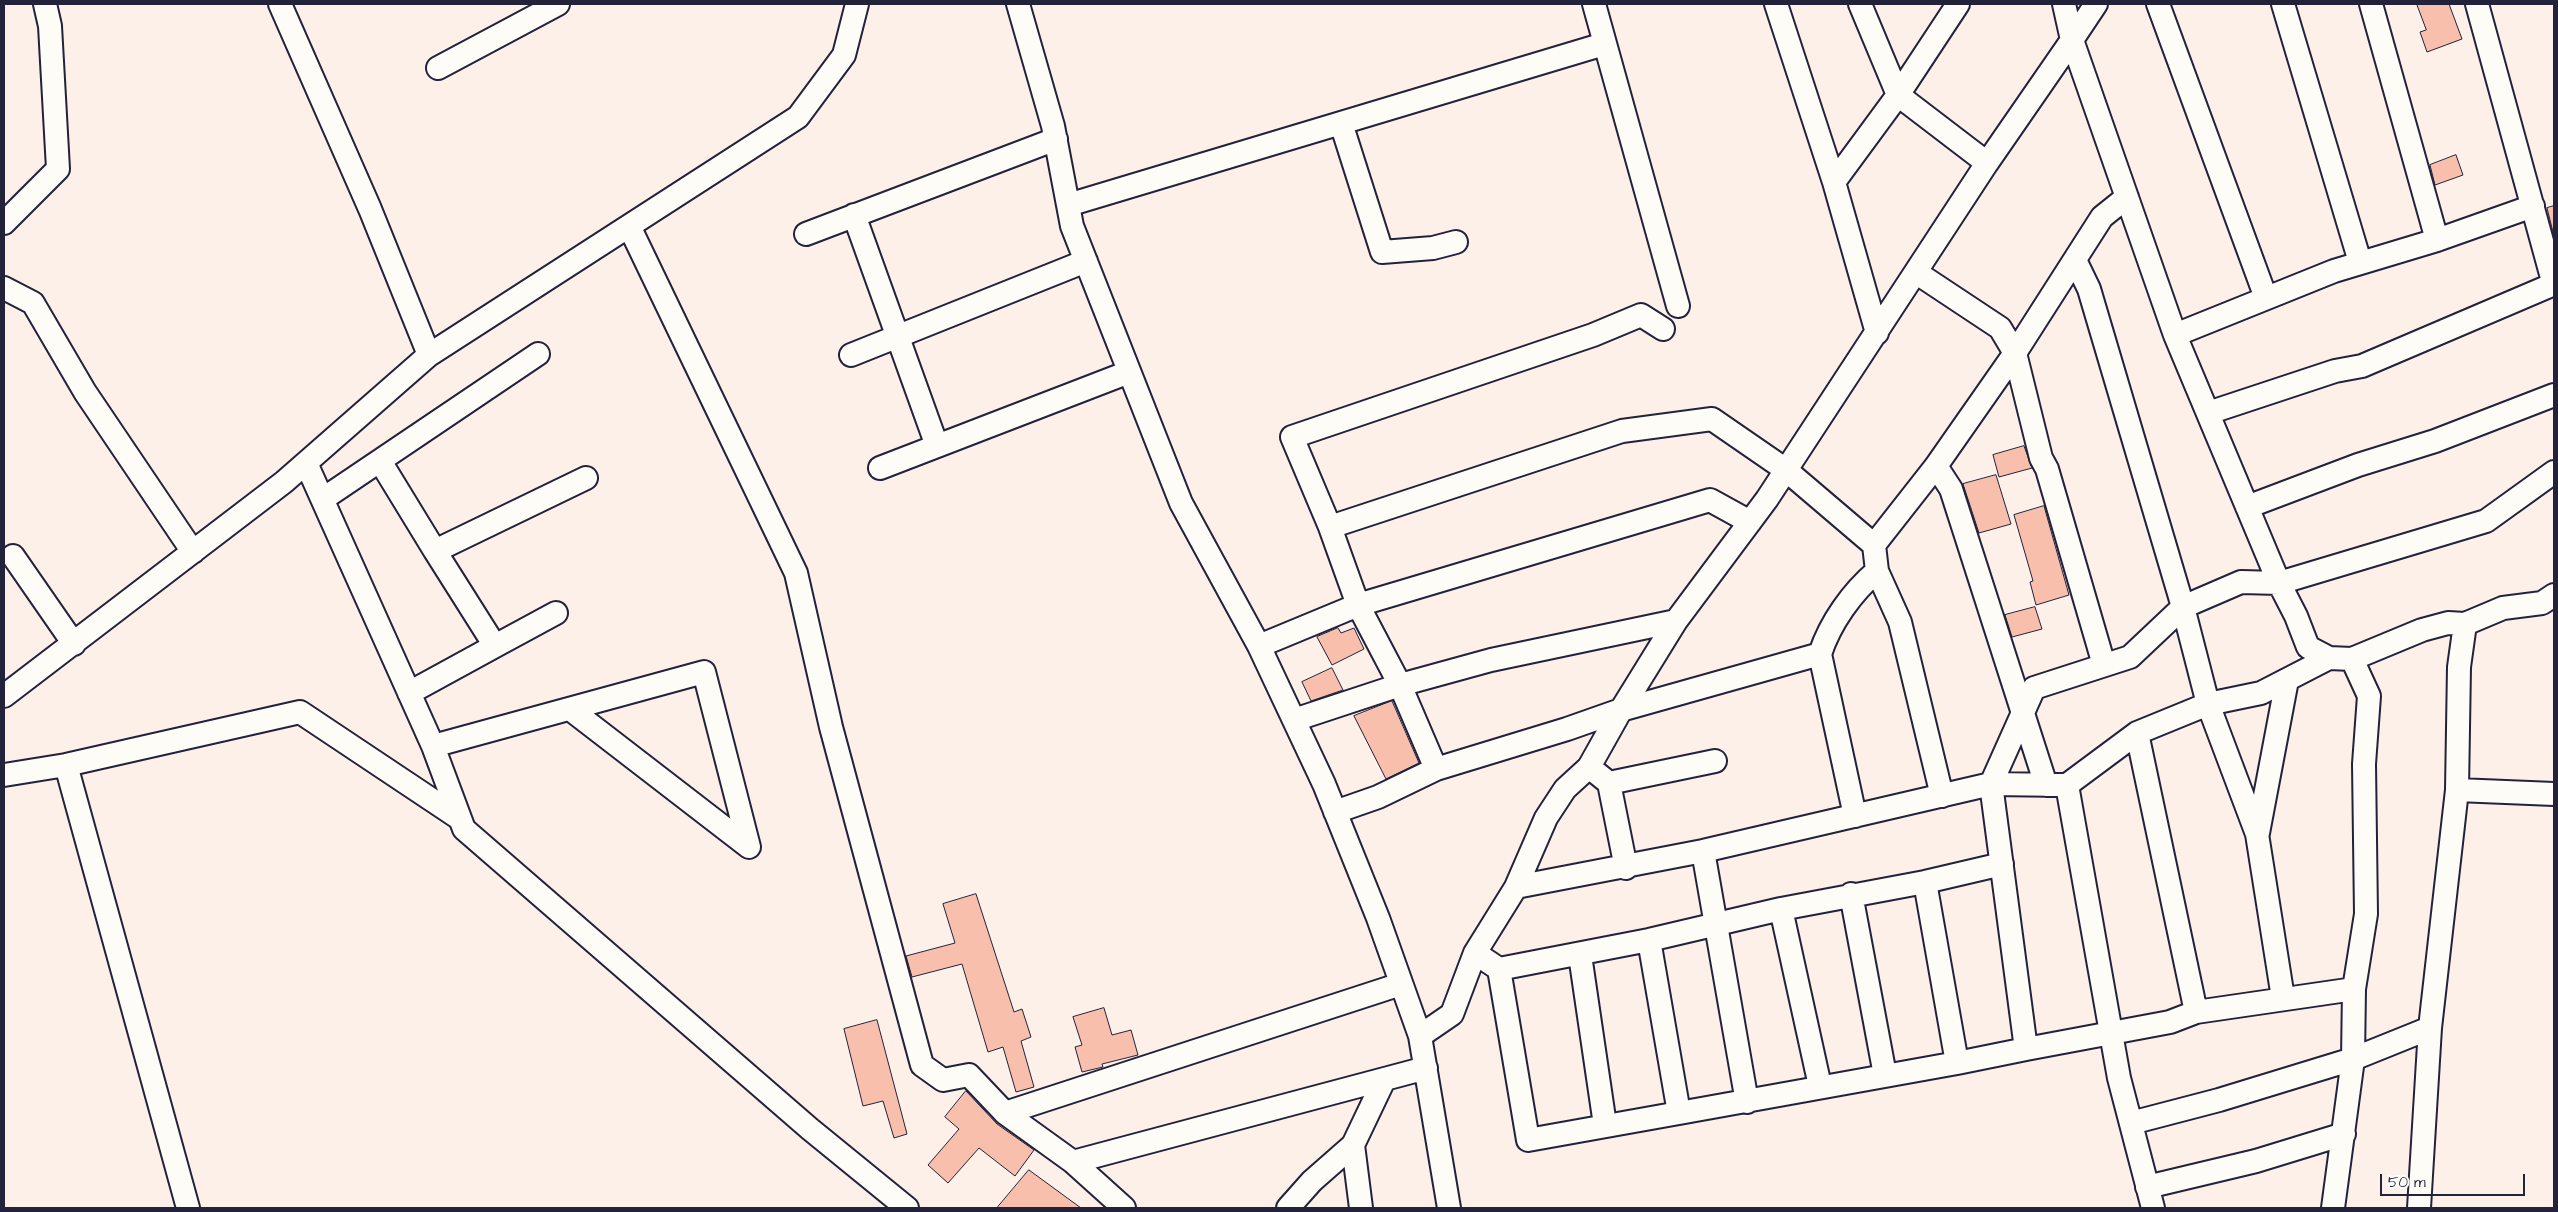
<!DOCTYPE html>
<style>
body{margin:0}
#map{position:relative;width:2558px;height:1212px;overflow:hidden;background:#fcf0e8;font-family:"Architects Daughter",sans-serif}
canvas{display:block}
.frame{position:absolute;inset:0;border:5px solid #22223b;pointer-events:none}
.scale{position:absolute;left:2380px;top:1174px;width:145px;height:22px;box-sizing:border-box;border:2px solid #22223b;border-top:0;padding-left:6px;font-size:15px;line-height:18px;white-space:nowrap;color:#22223b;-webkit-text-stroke:4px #fdfcf7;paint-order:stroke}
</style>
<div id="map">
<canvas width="2558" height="1212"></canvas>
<div class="frame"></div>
<div class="scale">50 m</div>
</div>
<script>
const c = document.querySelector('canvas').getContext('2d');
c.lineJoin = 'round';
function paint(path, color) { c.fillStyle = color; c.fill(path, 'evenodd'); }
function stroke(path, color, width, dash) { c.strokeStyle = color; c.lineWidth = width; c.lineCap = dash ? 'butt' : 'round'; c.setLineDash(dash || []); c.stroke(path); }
const building = new Path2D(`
 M2417,4h32l13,35 -35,13 -7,-20 6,-2z
 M2456,155l7,20 -28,10 -5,-20z
 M2554,206v30l-7,-28z
 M2024,446l8,22 -33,9 -6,-22z
 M1996,475l15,49 -32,9 -16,-49z
 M2044,506l25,89 -33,10 -6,-23 3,-1 -19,-66z
 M2035,607l7,22 -30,8 -7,-22z
 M1338,628l3,5 13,-5 10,21 -32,16 -15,-28z
 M1332,668l11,22 -32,11 -9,-19z
 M1392,701l27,62 -33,16 -32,-63z
 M976,894l38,118 8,-3 9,28 -10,4 13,46 -18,5 -13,-45 -15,5 -26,-88 -50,13 -6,-21 49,-13 -12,-39z
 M1104,1008l8,27 19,-5 7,25 -36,9 1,3 -21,5 -7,-25 7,-2 -9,-28z
 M877,1020l30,114 -13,4 -11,-37 -20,5 -19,-77z
 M966,1091l31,33 37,26 -19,26 -36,-28 -31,35 -20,-18 31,-36 -14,-12z
 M1029,1170l52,38h-84z`);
paint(building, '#f7bfac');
stroke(building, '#22223b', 1);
const minor = new Path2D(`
 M1018,4l35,122 19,100 109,277 78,143 65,138 54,134 42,118 29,172
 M1594,4l84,302
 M1776,4l58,178 43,151
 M1860,4l38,91 89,68
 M2096,4l-24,36 103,295 104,248 207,-62 68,-49
 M2158,4l108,294
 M2283,4l77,258
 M2371,4l66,236
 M2477,4l77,281
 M438,68l120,-64
 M1341,123l41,129 51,-4 23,-6
 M1834,182l64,-87 60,-91
 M1068,205l536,-161
 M854,215l83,231
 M4,223l54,-54 -8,-143 -5,-22
 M629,226l167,347 35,154 91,338 21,15 26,-5 36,38
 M806,234l250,-95
 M2075,260l14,29 94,318 25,97 49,130 26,164
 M1917,273l83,55 15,25 26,105 6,11 57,196
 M4,288l29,15 52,89 108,160
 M2175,335l159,-64 103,-31 96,-34
 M429,355l369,-238 46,-62 13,-51
 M851,355l235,-94
 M2208,413l127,-42 27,-5 192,-82
 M380,461l55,90
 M306,463l127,283 31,83 346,300 97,79
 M1936,466l15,23 95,296
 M880,468l249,-96
 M323,499l215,-145
 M2247,507l111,-42 77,-24 119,-46
 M1330,527l292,-96 90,-12 74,51 88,75 3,26 23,51 42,174
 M1874,545l62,-79 79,-113 87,-136 25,-20
 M13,556l61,88
 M2465,624l38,-16 39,-5 12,-8
 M495,646l61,-33
 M1259,646l99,-41 352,-105 40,22
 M409,693l86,-47 -60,-95 151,-73
 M4,696l280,-214 145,-127 -59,-146 -90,-205
 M1294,720l106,-35 91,-25 185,-39
 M2137,733l59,279 158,-23
 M433,746l271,-74 45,175 -179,-138
 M66,765l122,443
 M1589,767l20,16 17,85
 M1436,769l-36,-84 -42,-80 -28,-78 -38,-90 301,-102 48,-20 22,14
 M4,775l62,-10 234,-53 159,106
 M1609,783l106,-22
 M2067,785l70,-52 71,-29 53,-11 68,-35
 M2457,790l97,4
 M1335,812l43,-15 58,-28 131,-40 54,-19 55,-89 91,-122 220,-336 85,-123 -8,-36
 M1855,816l-35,-162c10,-31 32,-62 57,-83
 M2258,833l29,-153
 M1703,851l44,251
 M1925,882l32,181
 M1516,887l187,-36 288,-67 35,265 -69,14 -278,50 -30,-173
 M1851,894l34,181
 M1781,909l39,177
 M1475,953l24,16 150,-29 132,-31 144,-27 77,-18
 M1580,955l25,170
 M1499,969l29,171 151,-27
 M1401,984l-396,129 68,49 353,-94
 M1420,1036l32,-22 23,-61 41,-66 30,-69 19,-29 24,-22 32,-57 199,-56
 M2026,1049l144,-27 26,-10
 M2131,1123l88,-23 134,-41 77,-31
 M1353,1145l8,63
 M1073,1162l51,46
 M2147,1187l109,-26 88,-27
 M1288,1208l24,-27 41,-36 31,-65
 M2153,1208l-34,-130 -52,-293 -76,-1 43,-96 96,-31 53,-50 58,-25 38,1 17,33 12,31 21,11 23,1 70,-29 26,-7 17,1 -6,43 -2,123 -27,238 -11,180
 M2333,1208l20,-149 1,-70 12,-75 -2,-150 5,-68 -17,-37`);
stroke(minor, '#22223b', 26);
stroke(minor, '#fdfcf7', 22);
</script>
